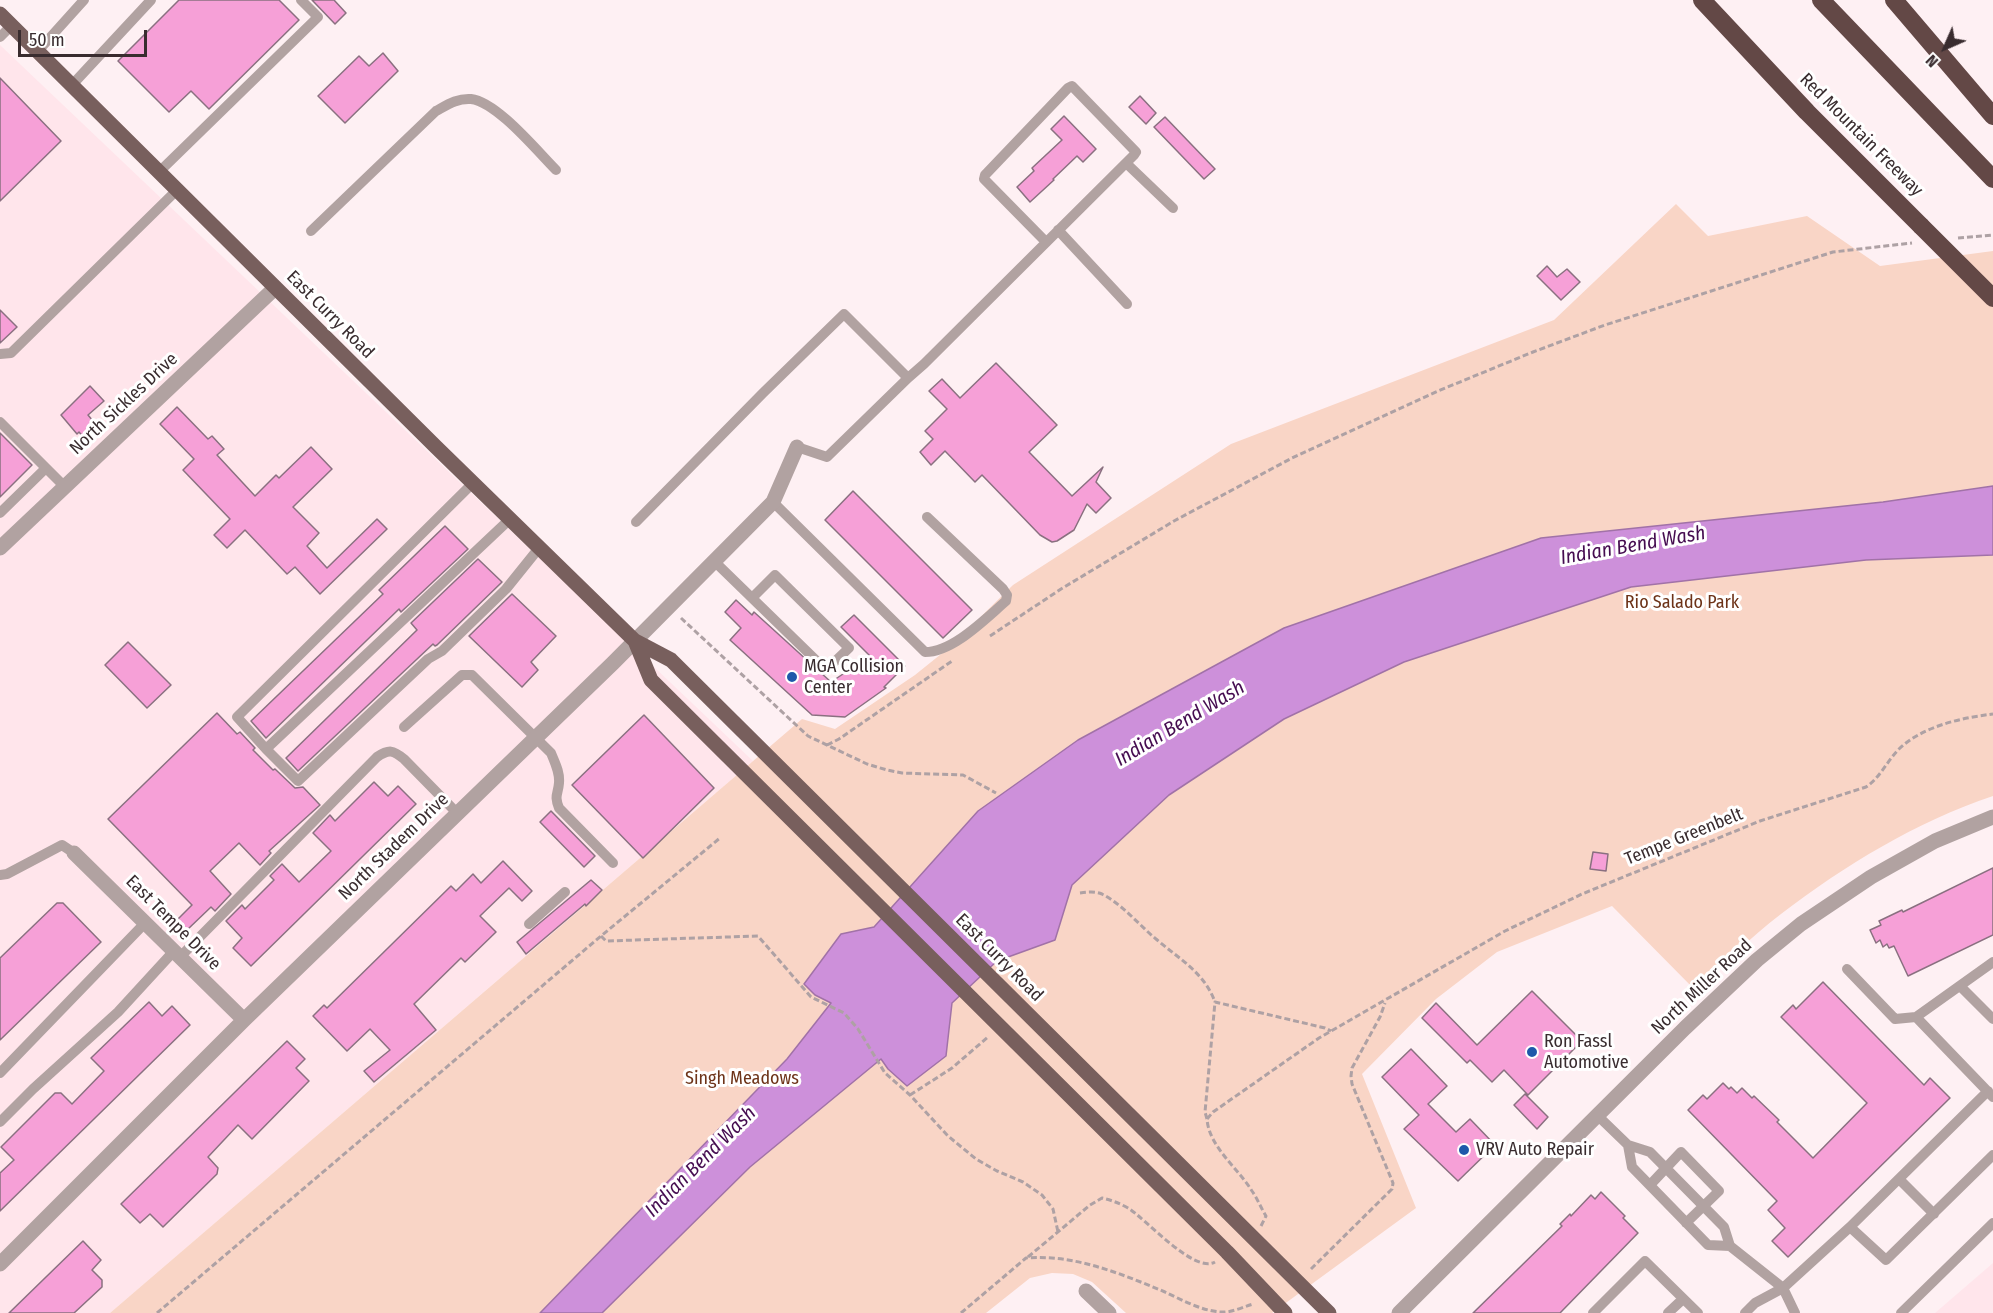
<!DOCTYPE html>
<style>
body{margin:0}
#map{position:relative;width:1993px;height:1313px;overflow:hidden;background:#fef0f3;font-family:"Fira Sans Condensed",sans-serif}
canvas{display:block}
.north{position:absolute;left:1915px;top:18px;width:60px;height:60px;-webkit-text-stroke:4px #fff;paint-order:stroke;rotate:225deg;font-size:16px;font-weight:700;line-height:24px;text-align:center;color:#392c2f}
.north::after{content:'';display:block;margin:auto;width:21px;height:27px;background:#392c2f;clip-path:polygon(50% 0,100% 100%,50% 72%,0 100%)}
.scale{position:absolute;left:18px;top:30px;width:129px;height:27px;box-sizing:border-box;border:3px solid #392c2f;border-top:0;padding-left:8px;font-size:18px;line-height:21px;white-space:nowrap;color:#392c2f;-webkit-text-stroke:4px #fff;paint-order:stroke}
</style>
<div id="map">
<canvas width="1993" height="1313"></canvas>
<div class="north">N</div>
<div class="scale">50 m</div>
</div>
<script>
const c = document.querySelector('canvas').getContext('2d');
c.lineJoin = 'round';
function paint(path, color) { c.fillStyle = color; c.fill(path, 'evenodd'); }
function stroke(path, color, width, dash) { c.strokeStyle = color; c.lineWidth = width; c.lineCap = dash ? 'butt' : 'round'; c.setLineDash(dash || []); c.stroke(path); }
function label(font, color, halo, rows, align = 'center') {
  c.font = font + ' "Fira Sans Condensed",sans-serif'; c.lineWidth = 6; c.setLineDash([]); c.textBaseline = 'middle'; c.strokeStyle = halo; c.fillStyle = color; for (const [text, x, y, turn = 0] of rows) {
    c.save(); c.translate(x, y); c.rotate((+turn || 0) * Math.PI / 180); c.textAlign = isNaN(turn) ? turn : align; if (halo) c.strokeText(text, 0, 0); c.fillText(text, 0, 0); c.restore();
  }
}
paint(new Path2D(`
 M0,45l753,716 -643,552h-110z
 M1993,1263v50h-58z`), '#ffe5eb');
paint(new Path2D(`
 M1676,204l32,32 99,-20 73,50 113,-15v545c-77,26 -148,69 -212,118 -30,23 -58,51 -86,76l-83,-84 -115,46 -61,47 -74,75 54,134 -144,105h-146l-34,-31 -19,-8 -21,-1 -22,5 -44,35h-876l692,-594 33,10 80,-54 36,-29 62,-61 218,-141 323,-124z`), '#f9d5c6');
const water = new Path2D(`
 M1993,486v69l-127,5 -235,27 -227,75 -120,57 -115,76 -97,90 -17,55 -58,21 -45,42 -6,53 -39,30 -19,-17 -7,-10 -131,108 -148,146h-62l247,-254 44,-56 -16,-8 -11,-11 37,-50 33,-7 104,-116 100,-71 206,-112 257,-90 342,-36z`);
paint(water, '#cd90da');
stroke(water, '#a172a7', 1.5);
const building = new Path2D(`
 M179,0h100l20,20 -90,89 -18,-18 -22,21 -51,-51z
 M312,0h22l12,13 -11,11z
 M383,53l15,18 -53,52 -27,-27 41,-40 10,10z
 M0,78l61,63 -61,60z
 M1140,96l16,17 -10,11 -17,-17z
 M1064,116l32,33 -13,13 -6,-6 -24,23 1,1 -24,22 -13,-15 17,-16 -2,-3 30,-28 -11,-11z
 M1165,117l50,52 -11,10 -50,-52z
 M1547,266l10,11 10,-8 13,13 -19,18 -24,-24z
 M0,310l17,17 -17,16z
 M996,363l61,62 -28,27 43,44 31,-29 -7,15 15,16 -15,15 -9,-9 -13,26 -17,11 -5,1 -12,-7 -58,-60 -7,7 -30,-31 -14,14 -11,-13 13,-13 -8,-8 22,-22 -18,-18 13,-12 18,19z
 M90,386l14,15 -16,14 10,12 -13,12 -6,-7 -2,2 -16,-19z
 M177,407l31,32 4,-3 12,13 -7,6 38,41 21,-21 3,3 32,-31 21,22 -39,38 26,26 -12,13 20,22 50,-49 10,10 -67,65 -25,-27 -8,7 -42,-44 -18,18 -13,-13 16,-16 -47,-49 11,-11 -34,-35z
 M0,433l32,32 -32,32z
 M853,491l119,119 -29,28 -118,-118z
 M445,526l23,23 -67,63 -2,-3 -133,129 -15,-17 132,-127 -4,-4z
 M478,559l24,23 -2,2 -63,61 -2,1 -2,-2 -135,127 -12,-13 131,-128 -6,-7z
 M512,594l44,42 -25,26 7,8 -16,17 -53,-51z
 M736,600l16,15 2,-3 77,70 39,-26 -29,-29 13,-12 51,51 -21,21 2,1 -41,29 -33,-2 -82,-75 11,-12 -16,-16z
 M128,642l43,43 -24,23 -42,-43z
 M217,713l20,21 3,-2 15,16 -2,2 20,20 2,-1 20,19 8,-1 17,18 -51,46 2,2 -11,12 -21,-22 -29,28 21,23 -16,17 -4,-4 -24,23 -10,-10 15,-15 -84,-86z
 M644,715l70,73 -71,70 -71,-73z
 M374,782l14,14 10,-10 18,18 -165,162 -18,-18 9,-10 -16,-17 16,-16 3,4 29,-29 -4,-4 12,-12 17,18 32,-31 -18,-18 17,-18 5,6z
 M551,811l44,45 -11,11 -44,-45z
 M1593,852l15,2 -2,17 -16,-2z
 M503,861l29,30 -10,10 -13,-13 -29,28 16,16 -31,30 -4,-4 -47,46 22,26 -62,52 -10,-11 26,-21 -20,-21 -23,22 -34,-35 11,-11 3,3 124,-122 5,5 17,-17 8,9z
 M1993,868v67l-85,41 -14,-30 -5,2 -2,-4 -4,3 -3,-7 -4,3 -6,-13 11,-5 -2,-4 23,-11 1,2z
 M591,880l11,10 -16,16 -1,-2 -59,50 -9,-12z
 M57,903h6l38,39 -101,98v-82z
 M1823,982l101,103 6,-7 20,20 -162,159 -16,-16 13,-13 -17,-18 9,-9 -89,-91 15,-15 4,4 16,-16 6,6 2,-2 6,6 5,-5 10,10 2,-2 25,24 -2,2 36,36 54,-55 -86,-86 12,-12 3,4z
 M1532,991l50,50 -54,54 -24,-25 -12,12 -22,-22 -3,3 -45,-45 14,-15 41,42z
 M149,1002l13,14 10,-10 18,19 -190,186v-38l14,-13 -13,-13 54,-54h6l11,11 32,-33 -13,-13z
 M287,1041l18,18 -9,9 13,13 -57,58 -14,-14 -30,32 10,11 -1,6 -54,53 -13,-13 -10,9 -19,-19z
 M1411,1049l36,37 -19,18 28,28 14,-13 25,26 -37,36 -54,-52 15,-14 -37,-38z
 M1525,1094l23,23 -11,12 -23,-24z
 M1601,1192l24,24 -2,2 15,15 -78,80h-87l89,-87 -2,-2 10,-10 1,2 20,-21 4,4z
 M83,1241l18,19 -9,10 10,10v7l-28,26h-65z`);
paint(building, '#f6a0d7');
stroke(building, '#8a7080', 1.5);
stroke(new Path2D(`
 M1958,238l35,-3
 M681,618l127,118 59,28 20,6 15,3 61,2 33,18
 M990,636l71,-47 113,-68 118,-63 146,-67 95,-39 72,-27 228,-73 79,-9
 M827,745l12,-6 113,-78
 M1080,893c7,-1 15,-2 22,1 21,11 36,30 54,45 23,20 48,33 59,63
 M601,936l5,5 152,-5 53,61 33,16 14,16 27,44 25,22 38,41 28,23 21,12 26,11 19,13 11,14 5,23
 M910,1095l42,-27 36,-31
 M1207,1119l-2,-7 10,-110 110,26 6,3
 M1261,1226l5,-10c-5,-8 -9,-18 -14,-25 -14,-23 -43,-44 -45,-72l6,-7 106,-74 186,-107 77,-37 178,-73 106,-34c14,-9 21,-26 33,-38 24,-23 62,-31 94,-35
 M1028,1257l62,-52 12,-7c9,2 17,5 26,10 18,11 66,66 87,54
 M1311,1269l81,-80 1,-6 -41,-99 -1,-8 1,-8 28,-51 5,-14
 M157,1313l444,-377 119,-98
 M961,1313l65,-55c48,-4 96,16 139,34 17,8 37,19 56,20 10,1 22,-5 32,-8`), '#aea1a4', 3, [6, 3]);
stroke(new Path2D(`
 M0,37l12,-12
 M38,51l46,-51
 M72,85l79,-85
 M1126,163l47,45
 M159,172l159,-155 -17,-17
 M1058,230l69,74
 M311,231l125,-120c11,-6 21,-13 35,-12 26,3 66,52 85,71
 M0,354l11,-1 166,-163
 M908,378l16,-14 210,-209 2,-3 -64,-66 -4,2 -83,87 -1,4 62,63
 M0,422l65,65
 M473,483l-236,234 29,32 244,-230
 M773,502l152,150c28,0 60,-33 81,-51l1,-6 -4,-6 -76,-72
 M0,513l46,-45
 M636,522l127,-129 81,-79 64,64 -81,79 -30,-10
 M714,561l112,109 23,-22 -74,-73 -23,23
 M404,727l58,-52h10l79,78c4,10 9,19 8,30 -1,12 -5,12 0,25l54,55
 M266,749l32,32 130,-122 14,-8 64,-62 33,-41
 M0,875l7,-1 55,-29 12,8
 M529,924l36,-32
 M180,957l197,-200c12,-8 16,-7 27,2l53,54
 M1847,969l48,50 21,-2 77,80
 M1960,986l33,33
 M1916,1017l77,-55
 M0,1073l145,-150
 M1988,1091l-138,136 36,33 107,-105
 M1598,1116l30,29 22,7 74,75 6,19 53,42 -28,15 -10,10
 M0,1122l33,-33 85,-77 56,-61
 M1628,1145l4,22 76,78 22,1
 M1899,1179l35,35
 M1650,1185l31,-33 38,39 -33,32
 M1593,1313l52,-52 53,52
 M1668,1313l15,-14
 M1795,1313l-12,-25 67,-61
 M1901,1313l92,-90`), '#b1a2a1', 10);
stroke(new Path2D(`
 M0,548l275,-260
 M74,853l170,167
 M0,1264l244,-244 369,-357 160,-161 24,-55
 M1086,1291l23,22`), '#b1a2a1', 15);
stroke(new Path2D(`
 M1399,1313l286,-285 72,-68 44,-36 70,-47 64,-36 58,-24`), '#b1a2a1', 15);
stroke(new Path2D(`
 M0,14l436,433 199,194 36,19 658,653
 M635,641l16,39 576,572 58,61`), '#785f5d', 15);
stroke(new Path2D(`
 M1702,0l105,112 114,114
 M1821,0l172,179
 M1894,0l99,116`), '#634846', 18);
stroke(new Path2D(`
 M1921,226l72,72`), '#634846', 18);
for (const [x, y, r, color] of [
 [792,677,6,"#1e58aa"],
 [1532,1052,6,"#1e58aa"],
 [1464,1150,6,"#1e58aa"]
]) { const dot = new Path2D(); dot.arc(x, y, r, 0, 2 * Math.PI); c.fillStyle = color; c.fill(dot); stroke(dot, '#fff', 2); }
label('18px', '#392c2f', '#fff', [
 ["Red Mountain Freeway",1861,135,45],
 ["East Curry Road",330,315,45],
 ["North Sickles Drive",124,404,-43],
 ["Tempe Greenbelt",1684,837,-22],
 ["North Stadem Drive",394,847,-44],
 ["East Tempe Drive",173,923,45],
 ["East Curry Road",999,958,45],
 ["North Miller Road",1702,987,-43]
]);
label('18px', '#6d3318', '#fff', [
 ["Rio Salado Park",1682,603],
 ["Singh Meadows",742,1079]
]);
label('18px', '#392c2f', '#fff', [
 ["MGA Collision",804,667],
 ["Center",804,688],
 ["Ron Fassl",1544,1042],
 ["Automotive",1544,1063],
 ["VRV Auto Repair",1476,1150]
], 'left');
label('italic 20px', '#450c50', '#fff', [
 ["Indian Bend Wash",1633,546,-10],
 ["Indian Bend Wash",1180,724,-31],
 ["Indian Bend Wash",701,1162,-45]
]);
</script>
